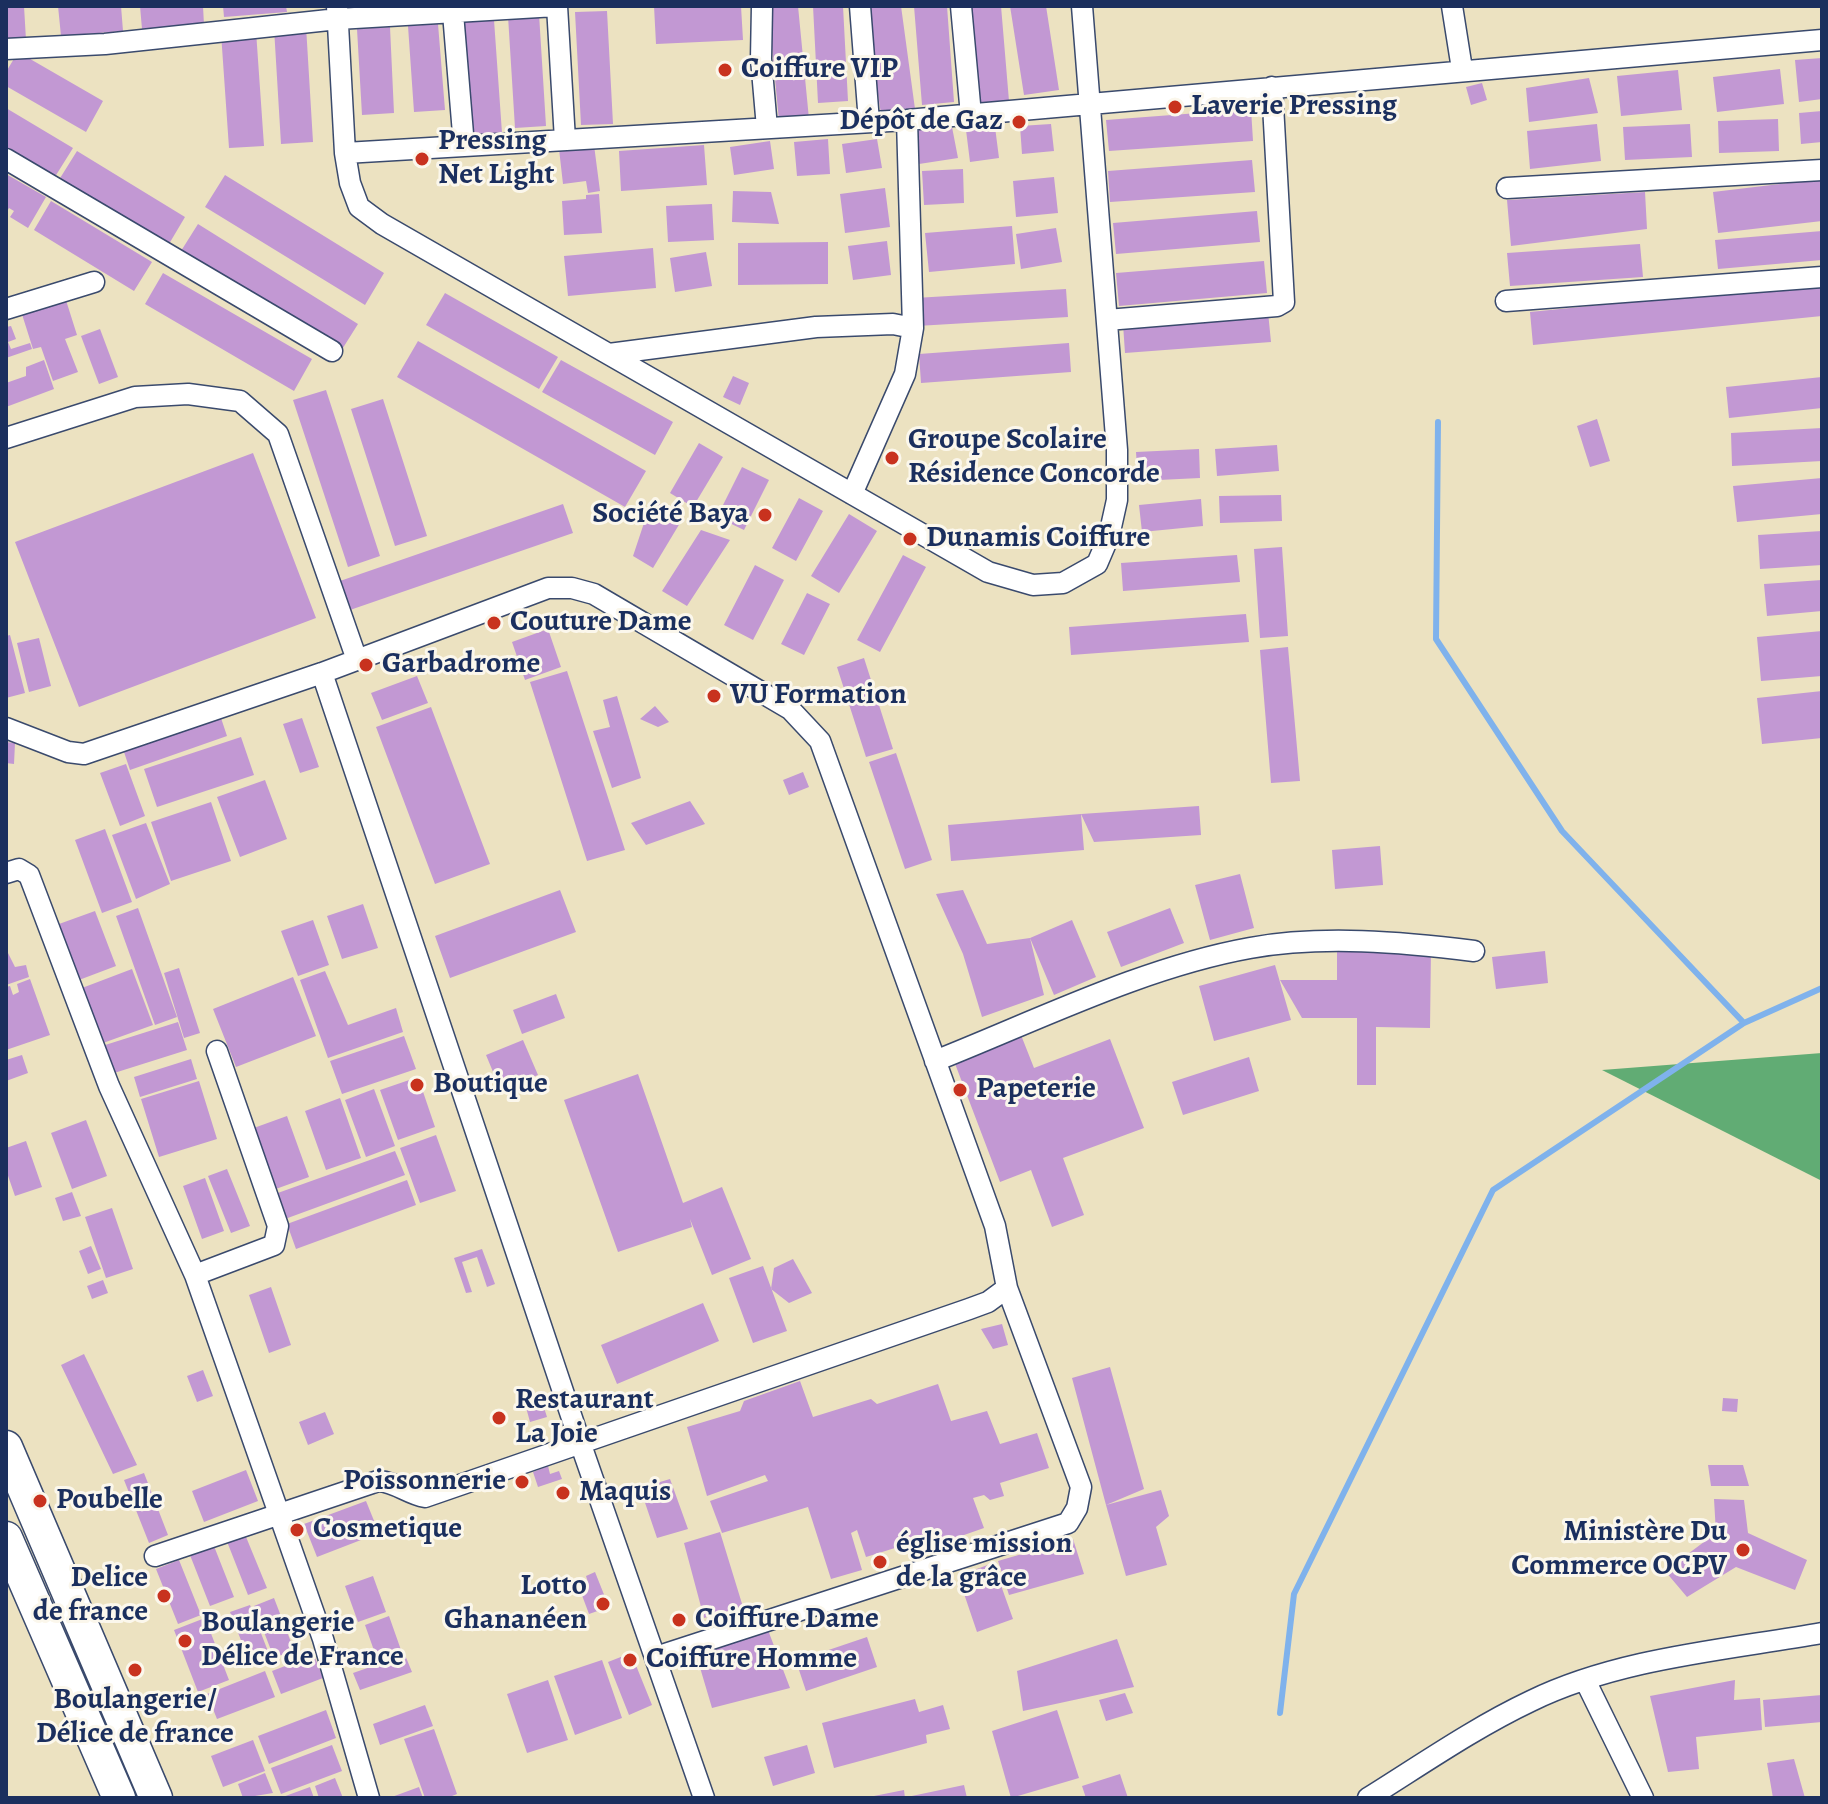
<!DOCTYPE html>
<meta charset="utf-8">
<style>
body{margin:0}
#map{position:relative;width:1828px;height:1804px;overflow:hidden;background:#ece2c1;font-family:Alegreya,serif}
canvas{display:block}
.frame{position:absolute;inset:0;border:8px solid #1b2f5e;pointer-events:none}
</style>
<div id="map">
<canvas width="1828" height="1804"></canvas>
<div class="frame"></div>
</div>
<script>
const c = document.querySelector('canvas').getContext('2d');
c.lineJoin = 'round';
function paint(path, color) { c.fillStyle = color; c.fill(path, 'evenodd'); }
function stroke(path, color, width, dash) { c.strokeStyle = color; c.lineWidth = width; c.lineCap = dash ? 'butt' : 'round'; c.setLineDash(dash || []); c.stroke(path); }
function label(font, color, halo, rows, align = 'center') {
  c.font = font + ' Alegreya,serif'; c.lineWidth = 6; c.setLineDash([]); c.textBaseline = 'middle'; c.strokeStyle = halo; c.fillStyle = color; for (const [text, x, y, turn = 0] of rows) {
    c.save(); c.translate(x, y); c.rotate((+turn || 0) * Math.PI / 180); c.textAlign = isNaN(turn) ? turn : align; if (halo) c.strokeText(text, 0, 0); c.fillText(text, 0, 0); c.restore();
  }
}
paint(new Path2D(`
 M1822,1053v128l-220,-111z`), '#61ac74');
stroke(new Path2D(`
 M1438,422l-2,217 126,192 182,192
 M1280,1713l14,-119 199,-404 251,-167 78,-35`), '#7fb2ec', 6);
paint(new Path2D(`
 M6,6h18l2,34 -20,1z
 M58,6h63l2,25 -62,5z
 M140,6h63l1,19 -62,4z
 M223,6h63l1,6 -63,5z
 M654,6h87l2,34 -87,4z
 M768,6h30l11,113 -30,2z
 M813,6h30l5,95 -30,2z
 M865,6h36l14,103 -34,5z
 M914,6h33l7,96 -32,3z
 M971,6h30l8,95 -31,3z
 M1010,6h36l13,84 -35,5z
 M607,11l6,113 -32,1 -6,-113z
 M539,14l7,112 -31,2 -7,-112z
 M494,20l8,113 -30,2 -8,-113z
 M438,24l7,86 -31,2 -6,-86z
 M306,26l7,116 -32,2 -7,-116z
 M390,27l4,86 -32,2 -5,-86z
 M256,31l8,115 -35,2 -8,-115z
 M18,52l85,49 -17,31 -80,-46v-14z
 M1822,58v41l-23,3 -4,-42z
 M1780,69l4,35 -67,8 -4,-35z
 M1678,70l4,40 -61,6 -4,-40z
 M1589,78l9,35 -69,9 -3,-34z
 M1482,83l5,17 -16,5 -5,-18z
 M6,108l67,40 -20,32 -47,-28z
 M1251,109l2,32 -144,10 -3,-31z
 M1822,111v31l-21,2 -2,-31z
 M1778,119l1,32 -60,2 -1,-32z
 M1051,124l3,27 -32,3 -2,-28z
 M1597,124l4,37 -71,8 -3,-38z
 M1690,124l2,33 -67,3 -2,-33z
 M952,127l6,31 -39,6 -6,-34z
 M995,127l4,31 -29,4 -4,-32z
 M828,139l2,35 -33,2 -3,-34z
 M877,139l5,29 -36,5 -4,-29z
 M770,141l4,28 -40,6 -4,-28z
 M594,145l6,46 -12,2 -2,-12 -23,3 -4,-35z
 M704,145l3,40 -86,6 -2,-40z
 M77,151l108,66 -19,32 -109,-66z
 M1252,160l3,32 -145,10 -2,-31z
 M963,169l1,34 -40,2 -2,-34z
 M6,174l40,23 -18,31 -18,-11 4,-6 -5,-3 -3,5z
 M225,175l159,98 -19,32 -160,-98z
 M1054,177l4,36 -42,4 -3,-36z
 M1822,179v42l-104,12 -5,-41z
 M885,188l5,39 -45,6 -5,-39z
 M733,191l38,1 8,32 -47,-2z
 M1645,192l2,37 -136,17 -4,-46z
 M599,194l3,39 -38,2 -2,-34 24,-2v-4z
 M51,201l101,61 -18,29 -100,-61z
 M712,204l2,36 -46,2 -2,-36z
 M1257,211l3,31 -144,12 -3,-31z
 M198,224l160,100 -17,27 -160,-100z
 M1012,226l3,38 -86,8 -4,-39z
 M1056,228l6,34 -41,7 -5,-35z
 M1822,231v29l-104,9 -3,-29z
 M887,241l4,34 -38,5 -5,-34z
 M828,242v42l-90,1v-42z
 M1640,244l3,33 -133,9 -3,-33z
 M653,248l3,40 -88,8 -4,-40z
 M706,252l6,34 -37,6 -5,-34z
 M1264,261l3,32 -148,13 -3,-33z
 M163,273l149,86 -18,32 -149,-87z
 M1822,283v33l-289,29 -3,-33z
 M1066,289l2,28 -151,9 -2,-28z
 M445,293l113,64 -19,32 -113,-64z
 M64,294l13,41 -12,4 13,33 -25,9 -12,-34 -8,2 -13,-41z
 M1268,312l3,30 -146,11 -2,-29z
 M11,326l5,13 -8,3 3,7 19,-6 2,6 -26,9v-31z
 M100,329l18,48 -19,7 -18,-48z
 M418,341l228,130 -21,36 -228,-130z
 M1069,343l2,29 -150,11 -2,-29z
 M44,360l10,29 -48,18v-24l20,-7v-9z
 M561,360l112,62 -18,33 -113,-63z
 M733,376l16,7 -9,22 -17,-8z
 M1822,377v31l-93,10 -3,-31z
 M326,390l54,166 -32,11 -55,-167z
 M383,399l44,137 -32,10 -44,-137z
 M1597,419l13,42 -20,6 -13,-41z
 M1822,428v33l-90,5 -1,-33z
 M699,443l24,14 -30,50 -23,-14z
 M1277,445l2,26 -62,5 -2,-27z
 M1199,449l1,29 -62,3 -2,-29z
 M253,453l63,165 -237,89 -64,-165z
 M742,467l27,13 -25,50 -27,-13z
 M1822,478v36l-85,8 -4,-36z
 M1281,495l1,26 -62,2 -1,-27z
 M799,498l24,13 -27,50 -24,-13z
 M652,499l31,19 -30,50 -20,-12z
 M1201,499l2,27 -61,6 -3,-27z
 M563,504l10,29 -223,77 -10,-29z
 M849,514l28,17 -38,62 -28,-17z
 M701,530l29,10 -43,66 -25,-15z
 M1822,531v34l-62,4 -2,-34z
 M1282,547l6,89 -28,2 -6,-89z
 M903,555l23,12 -46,85 -23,-12z
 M1237,555l3,27 -117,9 -2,-28z
 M755,565l29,15 -31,60 -29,-15z
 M1822,580v31l-55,5 -3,-32z
 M807,593l23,11 -26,51 -23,-11z
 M1246,614l3,28 -178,13 -2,-28z
 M548,629l13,38 -36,13 -13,-38z
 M1822,631v45l-61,5 -4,-44z
 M10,635l15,58 -19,5v-62z
 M39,638l12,48 -22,6 -12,-49z
 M1288,647l12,134 -29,2 -11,-133z
 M864,658l29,91 -27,8 -29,-90z
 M567,671l58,179 -38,11 -57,-179z
 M417,676l11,27 -46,17 -11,-27z
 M1822,691v47l-60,6 -5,-46z
 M617,696l24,82 -29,10 -19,-57 17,-4 -7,-27z
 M655,706l14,16 -11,5 -18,-8z
 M431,707l59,157 -55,20 -59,-157z
 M220,715l7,21 -97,34 -7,-21z
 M302,718l17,49 -19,6 -17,-49z
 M241,737l13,38 -97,32 -13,-38z
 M6,742l9,1 -1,21 -8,-1z
 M896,753l36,107 -27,9 -36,-107z
 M126,764l19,52 -25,10 -20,-53z
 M803,772l6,15 -20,8 -6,-15z
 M265,780l22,59 -47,18 -23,-60z
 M690,801l15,23 -59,21 -15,-22z
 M211,802l20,59 -60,20 -20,-59z
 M1199,806l2,29 -107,7 -13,-28z
 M1081,814l3,36 -133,11 -3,-36z
 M146,823l24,61 -34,15 -24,-64z
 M105,829l27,73 -30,11 -27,-73z
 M1380,846l3,39 -48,4 -3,-39z
 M1240,874l14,54 -44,12 -15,-55z
 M560,890l16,42 -126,46 -15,-42z
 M963,890l24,54 43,-6 14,57 -62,22 -19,-63 -27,-60z
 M363,904l15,44 -36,11 -15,-43z
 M138,908l39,109 -22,8 -39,-109z
 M1170,908l14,35 -63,24 -14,-35z
 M95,911l21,55 -37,14 -20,-56z
 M313,920l16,45 -31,11 -17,-45z
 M1072,920l24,57 -42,18 -24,-57z
 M1337,948h94l-1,80 -54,-1v58h-19v-67h-55l-22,-38h57z
 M6,949l9,18 11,-2 3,12 -23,8z
 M1545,951l3,32 -52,6 -4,-32z
 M1275,965l16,55 -77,21 -15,-55z
 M179,968l21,65 -16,5 -20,-65z
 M132,969l21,56 -50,18 -21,-55z
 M325,971l23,54 48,-17 7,24 -75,26 -28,-78z
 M293,977l23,59 -80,31 -23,-58z
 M30,979l20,56 -44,15v-63l4,-1 3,9 6,-3 -2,-8z
 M556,994l9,24 -43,16 -9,-24z
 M178,1022l9,28 -76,24 -9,-28z
 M1021,1035l13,33 76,-29 34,89 -81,30 21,57 -32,12 -21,-57 -31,12 -46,-121z
 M404,1036l12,33 -74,25 -12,-33z
 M523,1040l15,35 -37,16 -15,-36z
 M22,1055l6,18 -22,8v-21z
 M1249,1057l10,34 -76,24 -11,-33z
 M191,1059l6,20 -57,18 -6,-20z
 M638,1074l45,129 39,-16 29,72 -39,16 -22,-56 2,8 -74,25 -54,-152z
 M418,1077l17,50 -37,13 -18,-50z
 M199,1081l18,58 -58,18 -18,-58z
 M374,1089l21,57 -29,11 -21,-57z
 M340,1098l21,60 -35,12 -21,-59z
 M287,1116l22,61 -36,13 -22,-61z
 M86,1120l21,56 -35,13 -21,-56z
 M436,1135l20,56 -36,12 -20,-55z
 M26,1141l16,46 -27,9 -9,-26v-22z
 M395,1151l10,24 -120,44 -10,-25z
 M227,1169l23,57 -19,7 -23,-57z
 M205,1178l19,53 -22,8 -19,-53z
 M407,1180l9,25 -120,44 -9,-25z
 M72,1192l9,24 -18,5 -8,-23z
 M112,1208l21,61 -27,9 -21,-61z
 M91,1246l10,23 -13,5 -9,-23z
 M482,1249l13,35 -8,3 -10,-30 -15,5 10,30 -6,1 -12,-35z
 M793,1259l19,34 -23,10 -18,-14 3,-21z
 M763,1266l24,65 -34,12 -24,-65z
 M103,1280l5,13 -16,6 -5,-13z
 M271,1287l20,58 -22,8 -20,-58z
 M703,1303l16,38 -102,43 -16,-39z
 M1002,1324l6,21 -15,4 -12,-20z
 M84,1354l53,111 -24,9 -52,-109z
 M1110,1367l34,122 -38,16 -34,-127z
 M203,1370l10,26 -16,6 -10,-26z
 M800,1381l13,36 58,-18 6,5 61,-20 13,37 36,-10 13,33 37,-11 12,35 -49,15 4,13 -14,4 -6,-5 -11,3 11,30 -60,21 -6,-13 -10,2 3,5 -45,14 -9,-27 -6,3 11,37 -31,9 -23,-72 -86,26 -12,-32 58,-20 -3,-6 -58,21 -20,-69 53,-16 4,-10z
 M540,1395l7,22 -17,5 -6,-22z
 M1723,1398l15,1 -1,13 -15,-1z
 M325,1412l9,22 -26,11 -9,-23z
 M1708,1465h35l6,21h-38z
 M548,1466l2,8 9,-3 3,8 -24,8 -5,-15z
 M246,1470l12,31 -54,21 -12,-31z
 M144,1473l24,62 -19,8 -25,-63z
 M670,1479l18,50 -31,9 -17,-50z
 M1161,1490l8,26 -13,11 11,38 -41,11 -20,-71z
 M1714,1499l30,1 4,33 59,27 -12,30 -59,-23 -49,30 -22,-26 51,-38z
 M366,1501l13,32 -62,24 -13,-33z
 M244,1532l23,56 -19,7 -22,-56z
 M720,1532l23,75 -39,11 -20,-75z
 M1073,1539l11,35 -75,21 -11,-34z
 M212,1541l22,56 -24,9 -22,-56z
 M179,1560l22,55 -23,9 -22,-55z
 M993,1563l20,56 -36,13 -19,-56z
 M595,1572l14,35 -20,7 -9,-24 9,-4 -3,-10z
 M373,1576l13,36 -28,10 -13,-36z
 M274,1598l20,52 -20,8 -20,-52z
 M250,1605l21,54 -20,7 -21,-54z
 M389,1616l12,34 -24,9 -12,-34z
 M205,1618l24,62 -31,12 -24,-62z
 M768,1630l22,58 -78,20 -16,-54z
 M867,1637l10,30 -71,24 -10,-30z
 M1117,1639l17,48 -111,24 -6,-40z
 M631,1653l21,52 -23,10 -21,-53z
 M314,1655l9,23 -42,16 -9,-23z
 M405,1655l7,17 -52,18 -7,-17z
 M602,1660l20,58 -47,17 -21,-59z
 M265,1671l10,26 -58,22 -10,-25z
 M548,1680l20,60 -41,13 -20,-59z
 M1735,1680l-1,20 26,-2 2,32 -66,7 3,32 -31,3 -18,-76z
 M1125,1693l8,20 -27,8 -7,-21z
 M1822,1695v27l-57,5 -2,-27z
 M915,1699l4,13 24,-7 7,24 -24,6 1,8 -93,25 -12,-45z
 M425,1705l8,21 -53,19 -7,-21z
 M326,1710l10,28 -67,26 -11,-28z
 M1057,1710l22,68 -68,20 -19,-67z
 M434,1729l23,65 -10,4h-22l-21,-59z
 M253,1740l12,31 -42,16 -12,-31z
 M332,1745l10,26 -61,23 -10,-26z
 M807,1745l8,28 -42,13 -9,-29z
 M1794,1759l11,39h-32l-6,-35z
 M265,1773l8,20 -30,5 -5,-14z
 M1120,1774l8,24h-42l-4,-12z
 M335,1778l8,20h-24l-4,-12z
 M964,1785l3,13h-59l-1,-1z
 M310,1787l4,11h-34z
 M419,1787l4,11h-34z
 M904,1790l1,8h-36v-1z`), '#c298d3');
const minor = new Path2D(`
 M337,6l8,147 5,30 9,24 23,17 606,348 45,13 30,-2 34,-19 12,-28 8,-36v-50l-35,-444
 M557,6l8,134
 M762,6l-1,53 6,69
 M860,6l9,116
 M961,6l10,109
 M1452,6l10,63
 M453,13l11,133
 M6,49l99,-5 233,-25 218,-13
 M907,120l6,208
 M345,153l562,-33 915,-80
 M6,159l326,192
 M1507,188l315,-18
 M1506,301l316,-24
 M6,309l88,-27
 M1107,320l170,-14 7,-4 -12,-215
 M609,354l207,-27 77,-3 20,4 -8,46 -53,120
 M6,438l129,-41 53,-3 52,7 38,33 79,226
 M322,673l259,772 123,353
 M6,728l62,24 16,2 238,-81 226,-85h24l22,6 196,115 30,32 175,485 12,62 -19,14 -19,7 -544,188c-17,-3 -29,-15 -47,-16l-223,75
 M6,873l13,-4 10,6 80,211 86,189 128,364 46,159
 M935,1061c101,-40 209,-94 315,-113 72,-13 152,-6 224,3
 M195,1275l79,-30 4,-19 -61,-175
 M656,1657l412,-134 9,-15 4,-21 -74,-199
 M1585,1680l58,118
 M1368,1798c53,-33 106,-70 163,-97 88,-43 195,-51 291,-68`);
const primary = new Path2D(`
 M6,1447l150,351
 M6,1538l113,260`);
stroke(minor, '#3a4a6d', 23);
stroke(primary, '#3a4a6d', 35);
stroke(minor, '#fff', 20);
stroke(primary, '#fff', 32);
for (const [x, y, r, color] of [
 [725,70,8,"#c8321e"],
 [1175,107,8,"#c8321e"],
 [1019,122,8,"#c8321e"],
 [422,159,8,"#c8321e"],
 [892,458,8,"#c8321e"],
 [765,515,8,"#c8321e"],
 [910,539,8,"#c8321e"],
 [494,623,8,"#c8321e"],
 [366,665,8,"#c8321e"],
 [714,696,8,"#c8321e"],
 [417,1085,8,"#c8321e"],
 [960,1090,8,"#c8321e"],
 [499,1418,8,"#c8321e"],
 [522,1482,8,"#c8321e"],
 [563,1493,8,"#c8321e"],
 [40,1501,8,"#c8321e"],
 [297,1530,8,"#c8321e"],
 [1743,1550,8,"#c8321e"],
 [880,1562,8,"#c8321e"],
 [164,1596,8,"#c8321e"],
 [603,1604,8,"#c8321e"],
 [679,1620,8,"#c8321e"],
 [185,1641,8,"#c8321e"],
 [630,1660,8,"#c8321e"],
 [135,1670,8,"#c8321e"]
]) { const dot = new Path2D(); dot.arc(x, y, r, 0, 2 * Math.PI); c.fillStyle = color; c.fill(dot); stroke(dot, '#fbf7ec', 3); }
label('bold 30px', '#1b2f5e', '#fbf7ec', [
 ["Coiffure VIP",741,70],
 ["Laverie Pressing",1191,107],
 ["Dépôt de Gaz",1003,122,"right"],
 ["Pressing",438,142],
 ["Net Light",438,176],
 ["Groupe Scolaire",908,441],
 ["Résidence Concorde",908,475],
 ["Société Baya",749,515,"right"],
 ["Dunamis Coiffure",926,539],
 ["Couture Dame",510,623],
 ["Garbadrome",382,665],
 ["VU Formation",730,696],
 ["Boutique",433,1085],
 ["Papeterie",976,1090],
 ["Restaurant",515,1401],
 ["La Joie",515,1435],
 ["Poissonnerie",506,1482,"right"],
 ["Maquis",579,1493],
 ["Poubelle",56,1501],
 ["Cosmetique",313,1530],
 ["Ministère Du",1727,1533,"right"],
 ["Commerce OCPV",1727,1567,"right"],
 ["église mission",896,1545],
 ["de la grâce",896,1579],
 ["Delice",148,1579,"right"],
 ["de france",148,1613,"right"],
 ["Lotto",587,1587,"right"],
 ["Ghananéen",587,1621,"right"],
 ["Coiffure Dame",695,1620],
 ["Boulangerie",201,1624],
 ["Délice de France",201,1658],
 ["Coiffure Homme",646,1660],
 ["Boulangerie/",135,1701,"center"],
 ["Délice de france",135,1735,"center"]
], 'left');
</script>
